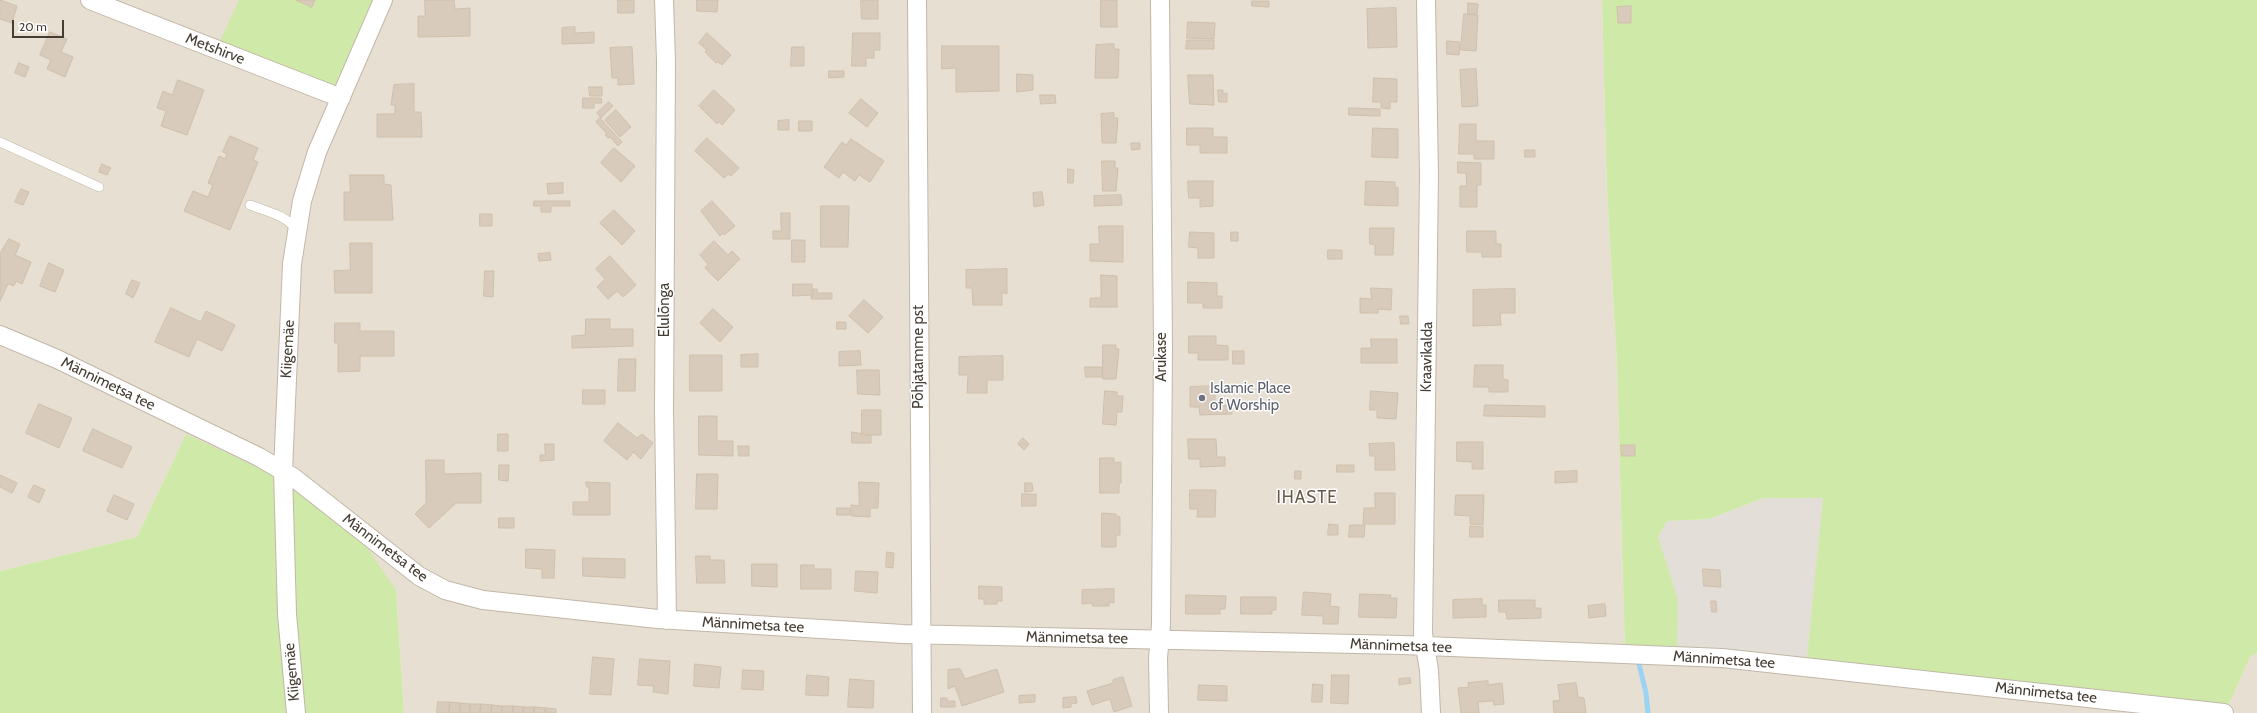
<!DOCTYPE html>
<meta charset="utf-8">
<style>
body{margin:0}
#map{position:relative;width:2257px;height:713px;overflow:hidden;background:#f3ede3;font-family:Cabin,sans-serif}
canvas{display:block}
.scale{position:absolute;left:12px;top:20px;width:52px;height:18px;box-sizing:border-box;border:2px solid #453d33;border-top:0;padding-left:5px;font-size:12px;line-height:14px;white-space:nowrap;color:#453d33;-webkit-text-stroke:3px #fff;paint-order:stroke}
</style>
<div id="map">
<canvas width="2257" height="713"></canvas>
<div class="scale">20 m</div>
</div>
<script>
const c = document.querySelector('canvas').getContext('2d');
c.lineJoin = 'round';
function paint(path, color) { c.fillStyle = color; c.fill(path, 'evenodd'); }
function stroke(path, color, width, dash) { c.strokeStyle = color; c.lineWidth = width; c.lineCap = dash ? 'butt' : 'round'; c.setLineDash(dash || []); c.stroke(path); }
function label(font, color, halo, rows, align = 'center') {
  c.font = font + ' Cabin,sans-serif'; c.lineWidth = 3; c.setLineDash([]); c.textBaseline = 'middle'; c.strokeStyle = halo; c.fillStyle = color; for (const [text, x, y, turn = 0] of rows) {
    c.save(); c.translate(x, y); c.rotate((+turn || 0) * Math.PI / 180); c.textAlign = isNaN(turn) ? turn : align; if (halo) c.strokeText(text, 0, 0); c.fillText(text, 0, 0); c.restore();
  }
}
paint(new Path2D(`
 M0,0h1602l5,190 10,173 8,290 601,58 24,-54 7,-4v60h-1853l-8,-123 -210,-156 -49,103 -137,34z`), '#e7dfd1');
paint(new Path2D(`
 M1764,498h60l-18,169 -129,-12 -19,-118 9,-16 42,-2z`), '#e4ded8');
paint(new Path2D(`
 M239,0h144l-41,99 -126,-49z
 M1602,0h655v653l-7,4 -24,54 -420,-44 17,-169h-59l-55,21 -42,2 -9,16 20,63 -1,55 -52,-2 -8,-290 -10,-173z
 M186,434l105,49 70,56 35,51 8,123h-404v-142l137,-34z`), '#cfeaa8');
stroke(new Path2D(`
 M1639,664l7,29 2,20`), '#9ad3f4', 5);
const building = new Path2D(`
 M0,0l17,6 -5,17 -12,-4z
 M296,0h19l-3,7z
 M425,0h29l1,9 15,-1v28l-52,1v-21h7z
 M618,0h16v13h-16z
 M697,0h21l-1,12 -20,-1z
 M861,0h17v19h-16z
 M1101,0h16v27h-16z
 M1252,1h17v6l-17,-1z
 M1468,3l10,1 -1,10h-9z
 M1631,6v17h-13l-1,-16z
 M1396,8l1,39 -29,1 -1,-39z
 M1464,14l14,1 -2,36 -15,-1z
 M1188,22l27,1 -1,16 -27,-1z
 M575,27v6l19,-1v11l-32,1v-16z
 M50,32l17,7 -6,13 12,5 -8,20 -18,-8 4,-9 -11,-5z
 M707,33l24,22 -9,10 -4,-3 -2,1 -11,-11 2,-2 -8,-7z
 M853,33h27v17h-6v8h-8v8h-14z
 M1187,40h27v9h-28z
 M1447,41l13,1 -1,13 -12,-1z
 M1114,44v5h5l-1,29h-23l1,-33z
 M942,46h57v45l-43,1v-24l-14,1z
 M632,47l2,37 -16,1v-7h-6l-2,-30z
 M792,47h12v19h-13z
 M19,63l10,4 -4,10 -10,-4z
 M1476,69l2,37 -16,1 -2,-37z
 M829,71h15v6l-15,1z
 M1017,74l16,1v15l-16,2z
 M1188,75h25l1,30 -24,-1z
 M1374,78l23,1v23h-7v7l-9,-1v-6h-8z
 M178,80l26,10 -17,45 -26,-9 5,-15 -9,-3 6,-17 9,4z
 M414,84v28h7l1,25h-45v-23h18v-9h-4l3,-20z
 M589,87h13v9h-12z
 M714,90l21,20 -13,15 -3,-3 -2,2 -18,-18z
 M1218,90h5v4l4,-1v9h-8z
 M1040,95h15l1,8 -15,1z
 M583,98h18l1,5h-8v5h-11z
 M861,99l17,14 -11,14 -18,-14z
 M609,102l4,4 -12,12 -4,-5z
 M1349,108l31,1v7l-31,-1z
 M616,110l15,17 -11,10 -15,-17z
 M1114,113v5h4l-2,25h-14l-1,-29z
 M600,118l22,24 -4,4 -8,-9 -2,1 -3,-3 2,-1 -11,-12z
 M789,120v10h-11v-9z
 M799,121h13v10h-13z
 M1460,124h16v17h18v18h-20v-5h-15z
 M1187,128h26v9h14v16h-27v-8h-13z
 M1373,128l25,1v29l-26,-1z
 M230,136l28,12 -5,12 5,2 -28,68 -46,-19 9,-20 15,6 5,-12 -5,-2 11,-27 6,3 2,-5 -4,-2z
 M707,138l32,30 -8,8 -3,-2 -4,4 -29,-27z
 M851,139l33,22 -14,21 -11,-7 -4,6 -12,-9 -4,6 -15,-11 18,-25 4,3z
 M1131,143h9v6l-8,1z
 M614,148l21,18 -14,16 -20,-19z
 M1525,150h10v7h-10z
 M1102,161h13v7h3l-2,23h-13z
 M1458,162l23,1v22h-4v22h-17v-21h7l-1,-13h-8z
 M102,164l9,4 -4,7 -8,-3z
 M1068,169l6,1 -1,13h-5z
 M350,175h34v9l7,1 2,35h-49v-28h6z
 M1188,181h25v25l-13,1v-9h-11z
 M1366,181l29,1v6l3,-1v19l-33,-1z
 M563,183v10l-15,1 -1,-10z
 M21,189l8,3 -6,13 -8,-3z
 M1042,192l2,13 -10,2 -1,-14z
 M1121,195l1,10 -28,1v-10z
 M534,201h36v5h-19v6h-10v-6h-7z
 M712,201l23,25 -11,9 -1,-2 -3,3 -19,-25z
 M821,206h28l-1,41h-27z
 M614,210l21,21 -13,14 -22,-22z
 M781,213h9v26h-17v-8h8z
 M480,214h12v12h-12z
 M1099,226h24v36l-33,-1v-17h9z
 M1370,228h24l-1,27h-18v-10l-5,-1z
 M1467,231h29v13h5v13h-19v-5h-15z
 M1190,232l24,1v25h-16v-10l-9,-1z
 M1231,232h7v9h-7z
 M9,239l11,5 -5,11 16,7 -9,22 -6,-3 -2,5 -6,-2 -8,17v-47z
 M792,240h13v22h-13z
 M714,241l14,14 4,-4 8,8 -22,22 -13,-13 3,-4 -8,-9z
 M350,243h22v50h-37l-1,-22 16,-1z
 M1328,250h14v9h-14z
 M550,253l1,7 -12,1 -1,-7z
 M610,256l26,29 -13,12 -6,-6 -9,8 -11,-12 8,-8 -9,-10z
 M49,263l15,7 -9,22 -15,-6z
 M1007,269v25l-5,-2v13h-29l-1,-17h-6v-18z
 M485,271h9l-1,26 -9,-1z
 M1101,275l16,1v31h-27v-9h11z
 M132,280l8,3 -7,15 -7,-4z
 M1188,282l29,1v13h5v12h-19v-5h-15z
 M793,284h19v11l-19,1z
 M1371,288l21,1 -1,21 -13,-1v4h-18v-15l11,1z
 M813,289h4v4h15v6h-21v-3h2z
 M1515,289v24h-15l1,12 -28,1v-36z
 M864,300l19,17 -15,16 -19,-17z
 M171,308l30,14 5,-11 29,14 -13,26 -25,-12 -8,18 -34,-15z
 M713,309l20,18 -13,15 -20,-19z
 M1400,316h8l1,8h-8z
 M586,319h24v10h23v17l-61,2v-12l13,-1z
 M837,322h9v7h-9z
 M335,323h25v8h34v25h-34v15l-22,1v-29h-3z
 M1189,336h27v9l12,1v14h-30v-7h-9z
 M1371,339h26v24h-36v-15h10z
 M1103,345h13v4h3l-3,30h-13z
 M860,351l1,14 -22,1v-14z
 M1233,351h11v13h-11z
 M758,354v13h-17v-12z
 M690,355h32v36h-32z
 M1003,356v24h-16v13h-20l1,-18h-9v-18z
 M619,359h17l-1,32h-17z
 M1475,365h28v14l5,1v12h-19v-5h-15z
 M1085,367h17v10h-16z
 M857,370h22l1,25 -22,-1z
 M1215,386v19h17v9l-32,1 -1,-8h-9v-20z
 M583,390h22v14h-22z
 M1105,391l12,1v4h6l-1,16h-5l-1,13 -13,-1z
 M1371,391l27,2 -2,26 -19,-1v-8h-7z
 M39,404l33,14 -13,30 -33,-15z
 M1485,405l60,1v11l-61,-1z
 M862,410h19v25h-19z
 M699,416h18v25h16v15l-34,-1z
 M618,423l19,15 5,-4 11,9 -12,16 -8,-7 -6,8 -23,-19z
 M93,429l39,18 -10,21 -39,-17z
 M852,432l19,3v8h-19z
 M498,434h10v17h-10z
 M1023,438l6,6 -5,6 -6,-6z
 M1188,439h28l1,18h8v9l-25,1v-8h-11z
 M1457,442h26v27h-11v-7l-15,-1z
 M1394,443l1,27h-20v-14h-5l-1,-12z
 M545,444h9v16l-14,1v-6h5z
 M1621,445h14v11h-13z
 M738,446h11v10h-10z
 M1100,458h14v5l7,-1v21h-2v10h-19z
 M426,460h18v14l37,-1v30h-25l-27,25 -14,-14 11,-11z
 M499,465h10l-1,16 -9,-1z
 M1337,465h17v7h-17z
 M1295,471h6v8h-6z
 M1577,471v11l-22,1v-11z
 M697,474h21l-1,35h-21z
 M0,475l17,8 -5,10 -12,-6z
 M586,482l24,1v32h-37v-13h16v-15h-2z
 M859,482l20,1 -1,25h-8v9l-19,-1v-11l8,1z
 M1025,483h7l1,8 -8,1z
 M34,485l11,5 -6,13 -11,-6z
 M1190,490h26l-1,27h-18l1,-8h-8z
 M1375,493h20v31h-32l1,-16h11z
 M1022,494h14v12h-14z
 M114,495l20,9 -7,16 -20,-9z
 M1456,495h28l-1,30 -13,-1v-8l-15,-1z
 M837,508h13v7h-13z
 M1102,513l14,1v2l4,1v18h-4v12h-14z
 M499,518h15v10h-15z
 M1329,524l9,1v10h-10z
 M1350,525h15l-1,12h-15z
 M1470,526l13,1v10h-13z
 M526,549l29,1 -1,28h-12v-9l-16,-1z
 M887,552l7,1 -1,15 -7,-1z
 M696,556h14v4h14l1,23h-28z
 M583,558l42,1v19l-42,-2z
 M752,564h25v23l-25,-1z
 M801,565h13v4h17v20h-30z
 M1703,569l17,1 1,17 -17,-1z
 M856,571l22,1 -1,21 -22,-2z
 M979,586l23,1v14h-5v3h-13v-5h-5z
 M1114,589v14l-5,-1v4h-17l1,-3 -11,1v-14z
 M1304,592l27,2 -1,12 9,1 -1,17h-15v-8l-21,-1z
 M1360,594l31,1 -1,3h7l-1,20 -37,-1z
 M1186,595l40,1 -1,13h-5v5h-34z
 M1241,597h35v13h-4v4h-31z
 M1482,599v6h4v12l-33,1v-18z
 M1499,600h36v8h6v10l-34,1 -1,-7h-7z
 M1711,601h5l1,11h-5z
 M1605,604l1,12 -17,2 -1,-12z
 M593,657l21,2 -3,36 -21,-1z
 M640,659l30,2 -2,33 -15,-2 1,-6 -16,-1z
 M695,664l26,3 -2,21 -25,-2z
 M960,669l5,10 32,-10 7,23 -42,14 -7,-20 -7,3v-19z
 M743,670l21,1 -1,19 -21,-1z
 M807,675l22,2 -1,19 -22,-1z
 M1332,675h17l-1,29 -17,-1z
 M1123,677l9,29 -18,6 -4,-13 -18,6 -5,-14 26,-8v-3z
 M1410,678l1,5 -12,2v-6z
 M850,679l24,2 -1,27 -25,-1z
 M1488,681v4l14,-2 2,21 -10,1 -1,-4 -15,1 1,11h-18l-3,-25 11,-1 -1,-4z
 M1576,683l2,14 6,1 2,15h-32l-1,-12 7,-1 -2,-15z
 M1313,684l10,1 -1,17h-10z
 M1199,685l28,1v15l-29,-1z
 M1035,695v7l-16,1v-7z
 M1076,697l1,6 -6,1v3l-8,1v-10z
 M941,698h6v3h8v6h-14z
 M438,702h12l-1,11h-12z
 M450,702l10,1v10h-11z
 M460,703l10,1v9h-10z
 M470,704h11l-1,9h-10z
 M481,704l11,1 -1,8h-11z
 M492,705l10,1v7h-11z
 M502,706h11v7h-11z
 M513,706l11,1 -1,6h-10z
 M524,707h10v6h-11z
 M534,707l12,1 -1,5h-11z
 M546,708l10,1v4h-11z`);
paint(building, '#d8cbbb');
stroke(building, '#d0c0ab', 1);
const lane = new Path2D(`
 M0,142l99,45
 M250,205c18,7 34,9 47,25`);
const street = new Path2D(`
 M90,0l251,98
 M664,0l2,61 -2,349 3,210
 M917,0l5,713
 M1426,0l3,175 -6,459 6,36 2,43
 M0,335l57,24 202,98 34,20 126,99 26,14 38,10 175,19 245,15 499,11 320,13 502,55
 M296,713l-9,-99 -4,-143 9,-207 10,-63 15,-49 66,-152
 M1159,713l-1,-55 3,-33 2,-279 -3,-346`);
stroke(lane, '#c2b7a8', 10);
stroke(street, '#c2b7a8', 20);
stroke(lane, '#fff', 9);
stroke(street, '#fff', 18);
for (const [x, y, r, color] of [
 [1202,398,4,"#6b7280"]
]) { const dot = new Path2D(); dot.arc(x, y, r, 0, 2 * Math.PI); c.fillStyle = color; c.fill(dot); stroke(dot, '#fff', 1.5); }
label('15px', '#453d33', '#fff', [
 ["Metshirve",215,49,21],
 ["Elulõnga",665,310,-90],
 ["Kiigemäe",288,349,-87],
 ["Põhjatamme pst",919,357,-90],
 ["Arukase",1162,357,-90],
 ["Kraavikalda",1427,357,-89],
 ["Männimetsa tee",108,384,26],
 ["Männimetsa tee",385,548,37],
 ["Männimetsa tee",753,625,3],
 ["Männimetsa tee",1077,638,1],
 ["Männimetsa tee",1401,646,2],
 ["Männimetsa tee",1724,660,4],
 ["Kiigemäe",292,672,-95],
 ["Männimetsa tee",2046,693,6]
]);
label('15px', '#5b616d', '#fff', [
 ["Islamic Place",1210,389],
 ["of Worship",1210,406]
], 'left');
c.letterSpacing = '1px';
label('17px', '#685a49', '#fff', [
 ["IHASTE",1307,498]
]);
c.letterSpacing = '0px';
</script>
